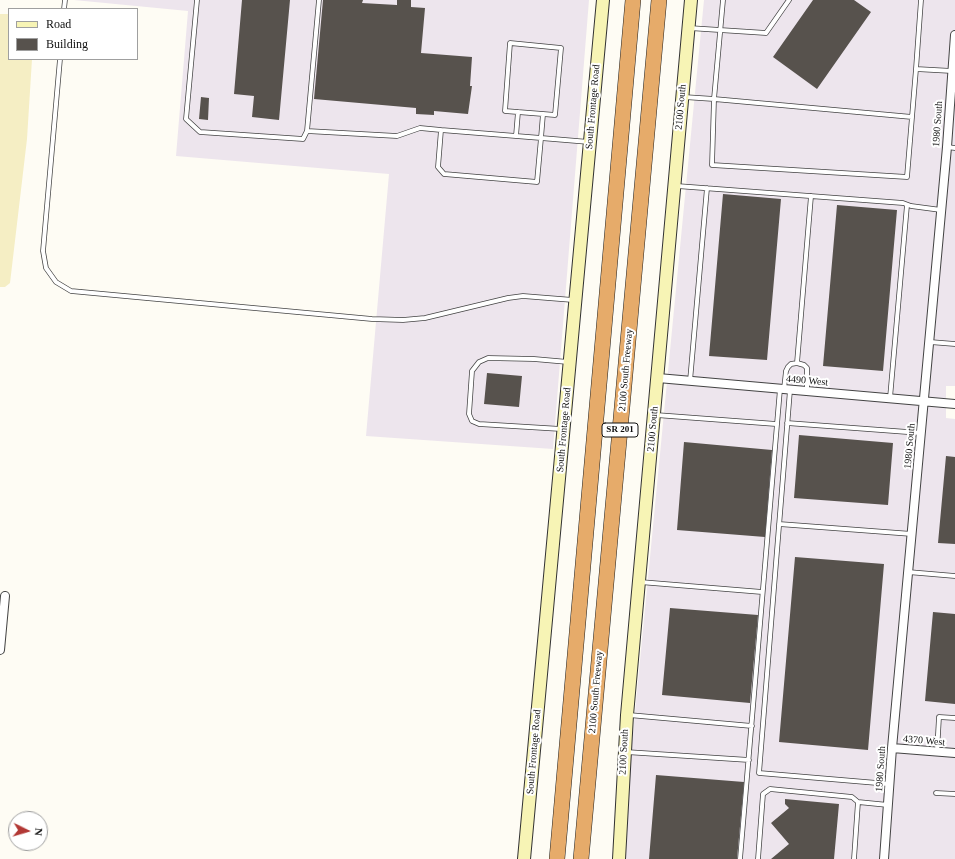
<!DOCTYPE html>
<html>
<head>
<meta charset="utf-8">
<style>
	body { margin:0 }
	#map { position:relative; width:955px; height:859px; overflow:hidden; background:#fefcf4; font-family:"Times New Roman",serif }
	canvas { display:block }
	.legend { position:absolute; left:8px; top:8px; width:130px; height:52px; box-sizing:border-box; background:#fff; border:1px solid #9f9f9f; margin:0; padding:5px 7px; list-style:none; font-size:12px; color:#101010 }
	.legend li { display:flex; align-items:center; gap:8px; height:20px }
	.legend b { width:20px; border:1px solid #9f9f9f }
	.north { position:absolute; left:8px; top:811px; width:40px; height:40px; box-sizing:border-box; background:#fff; border:1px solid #9f9f9f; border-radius:50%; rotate:95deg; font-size:11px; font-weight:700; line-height:16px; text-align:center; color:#101010 }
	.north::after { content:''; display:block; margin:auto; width:14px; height:18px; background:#b23835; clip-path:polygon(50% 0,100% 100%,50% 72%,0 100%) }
</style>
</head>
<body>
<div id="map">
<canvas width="955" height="859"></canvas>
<ul class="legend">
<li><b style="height:5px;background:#f7f4b5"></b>Road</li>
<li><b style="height:11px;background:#57524d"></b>Building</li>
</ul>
<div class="north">N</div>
</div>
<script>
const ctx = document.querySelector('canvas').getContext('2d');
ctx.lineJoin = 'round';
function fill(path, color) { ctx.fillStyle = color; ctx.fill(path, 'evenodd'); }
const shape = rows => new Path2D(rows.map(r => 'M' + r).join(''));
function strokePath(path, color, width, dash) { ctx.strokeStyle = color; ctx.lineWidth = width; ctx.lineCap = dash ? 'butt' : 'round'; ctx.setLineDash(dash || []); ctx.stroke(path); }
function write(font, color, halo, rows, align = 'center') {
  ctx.font = font + ' "Times New Roman",serif'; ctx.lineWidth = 4; ctx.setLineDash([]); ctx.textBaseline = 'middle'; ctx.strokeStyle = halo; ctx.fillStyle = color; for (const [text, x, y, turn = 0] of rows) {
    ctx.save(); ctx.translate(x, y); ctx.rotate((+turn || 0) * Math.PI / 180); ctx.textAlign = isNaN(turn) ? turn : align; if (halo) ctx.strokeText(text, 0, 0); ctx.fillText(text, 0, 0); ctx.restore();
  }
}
fill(shape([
	[74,0,589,0,553,449,366,436,389,174,176,156,188,11],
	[704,0,955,0,955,386,946,386,946,418,955,419,955,859,624,859,629,774]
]), '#ede5ed');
fill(shape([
	[0,14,9,14,9,59,32,59,27,139,10,283,5,287,0,287]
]), '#f5eec4');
fill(shape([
	[242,0,290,0,279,120,252,117,254,96,234,94],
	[323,0,363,0,362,3,397,5,397,0,411,0,411,7,425,8,421,53,472,57,470,86,472,86,468,114,434,111,434,115,416,114,416,108,314,99],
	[813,0,854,0,871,12,817,89,773,57],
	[201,97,209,98,208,120,199,119],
	[723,194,781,199,767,360,709,356],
	[837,205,897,210,883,371,823,366],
	[487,373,522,376,519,407,484,404],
	[799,435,893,443,888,505,794,498],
	[684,442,772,450,765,537,677,530],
	[946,456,955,457,955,544,938,543],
	[795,557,884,564,868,750,779,742],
	[670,608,758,615,750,703,662,695],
	[933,612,955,614,955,704,925,701],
	[656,775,744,782,737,859,649,859],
	[785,799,839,804,834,859,771,859,789,844,771,823,789,808,785,804]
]), '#57524d');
const lane = shape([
	[197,0,186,119,200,132,303,139,307,131],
	[319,0,307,131,397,136,420,128,441,130],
	[921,0,916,69,952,71],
	[64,9,65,0],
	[689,28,766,33,789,0],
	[60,59,43,251,46,268,56,282,71,291,372,319,403,320,425,318,508,298,523,296,573,300],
	[684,97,714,99,723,0],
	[543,114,505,111,510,43,561,48,555,115,543,114,541,138,537,182,444,174,438,167,441,130,541,138,589,142],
	[912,117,714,99,712,165,907,177,916,69],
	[516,136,518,112],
	[947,147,955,148],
	[677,186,903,203,911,206,941,210],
	[930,342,955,344],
	[797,363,811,196],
	[690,381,707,188],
	[784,389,786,371,788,367,791,364,797,363,804,365,807,368,807,391],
	[790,390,759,773,889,784],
	[890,398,907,205],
	[656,415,776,424],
	[787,423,921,433],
	[561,429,479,424,472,421,469,414,472,371,479,362,488,358,534,359,568,362],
	[779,524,912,534],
	[908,572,955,576],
	[640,582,762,592],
	[629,715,752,726],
	[626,752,749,760],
	[937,752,939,717,955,718],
	[936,793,955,794],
	[740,859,780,389],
	[758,859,763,794,770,789,852,797,858,802,888,805],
	[854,859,858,802]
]);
const street = shape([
	[658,378,955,404],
	[0,650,5,596],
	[892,748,955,753],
	[884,859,892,748,947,147,955,35]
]);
const secondary = shape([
	[524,859,603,0],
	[619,859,627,715,691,0]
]);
const highway = shape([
	[557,859,633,0],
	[581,859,659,0]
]);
strokePath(lane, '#434343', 5.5);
strokePath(street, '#434343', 10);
strokePath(secondary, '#323232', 14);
strokePath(highway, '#212121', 16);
strokePath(lane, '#fff', 4);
strokePath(street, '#fff', 8);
strokePath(secondary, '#f7f4b5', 12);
strokePath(highway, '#e6ab6a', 15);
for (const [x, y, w] of [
	[620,430,36]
]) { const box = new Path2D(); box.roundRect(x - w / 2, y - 7, w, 14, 3); ctx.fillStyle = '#fff'; ctx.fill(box); strokePath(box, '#101010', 1); }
write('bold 9px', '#101010', null, [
	["SR 201",620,430]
]);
write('10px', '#101010', '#fff', [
	["South Frontage Road",593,107,-85],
	["2100 South",681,107,-85],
	["1980 South",938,124,-86],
	["2100 South Freeway",626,370,-85],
	["4490 West",807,381,5],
	["2100 South",653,429,-85],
	["South Frontage Road",564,430,-85],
	["1980 South",910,446,-85],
	["2100 South Freeway",596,692,-85],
	["4370 West",924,741,5],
	["South Frontage Road",534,752,-85],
	["2100 South",624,752,-87],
	["1980 South",881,769,-86]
]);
</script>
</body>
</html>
